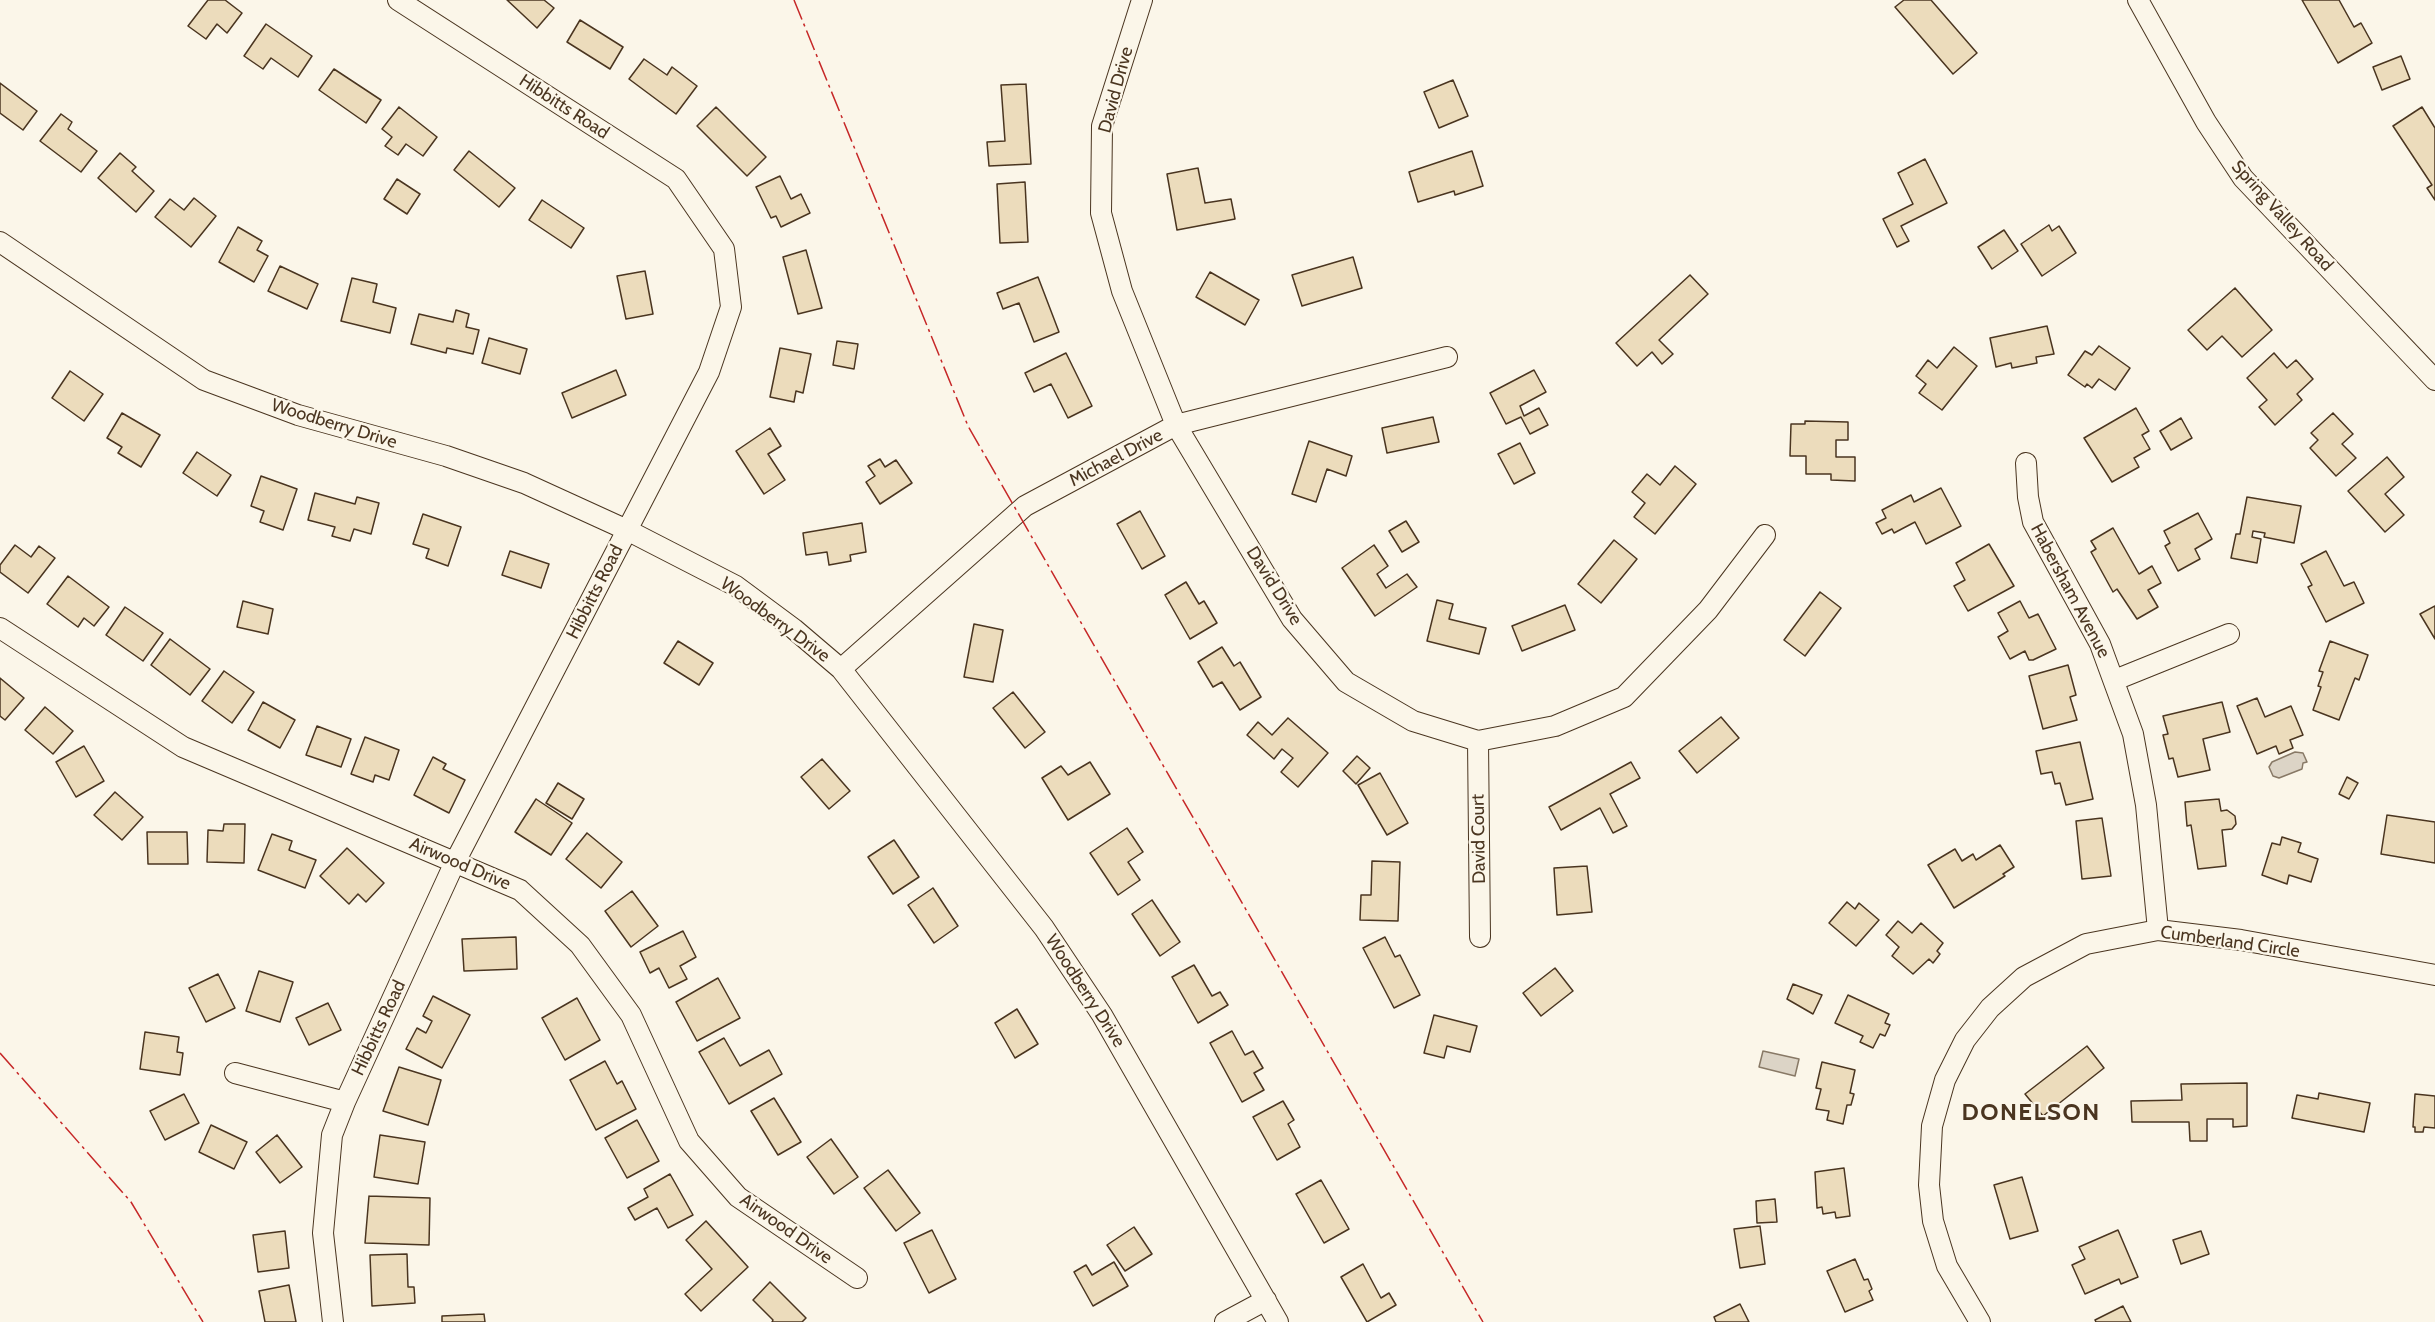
<!DOCTYPE html>
<html>
<head>
<meta charset="utf-8">
<style>
	body { margin:0 }
	canvas { display:block; background:#fbf6e9 }
</style>
</head>
<body>
<canvas width="2435" height="1322"></canvas>
<script>
const ctx = document.querySelector('canvas').getContext('2d');
ctx.lineJoin = 'round';
function fill(path, color) { ctx.fillStyle = color; ctx.fill(path, 'evenodd'); }
const shape = rows => new Path2D(rows.map(r => 'M' + r).join(''));
function strokePath(path, color, width, dash) { ctx.strokeStyle = color; ctx.lineWidth = width; ctx.lineCap = dash ? 'butt' : 'round'; ctx.setLineDash(dash || []); ctx.stroke(path); }
function write(font, color, halo, rows, align = 'center') {
  ctx.font = font + ' Cabin,sans-serif'; ctx.lineWidth = 4.5; ctx.setLineDash([]); ctx.textBaseline = 'middle'; ctx.strokeStyle = halo; ctx.fillStyle = color; for (const [text, x, y, turn = 0] of rows) {
    ctx.save(); ctx.translate(x, y); ctx.rotate((+turn || 0) * Math.PI / 180); ctx.textAlign = isNaN(turn) ? turn : align; if (halo) ctx.strokeText(text, 0, 0); ctx.fillText(text, 0, 0); ctx.restore();
  }
}
const water = shape([
	[2295,752,2303,753,2307,762,2303,763,2302,769,2279,778,2273,776,2269,767,2272,762,2295,752],
	[1763,1051,1799,1059,1795,1076,1759,1067,1763,1051]
]);
fill(water, '#dcd4c6');
strokePath(water, '#887966', 1.5);
const building = shape([
	[208,0,225,0,242,13,227,33,217,24,206,39,188,26,208,0],
	[507,0,544,0,554,8,537,28,507,0],
	[1904,0,1931,0,1977,53,1953,74,1895,7,1904,0],
	[2302,0,2339,0,2354,27,2361,23,2372,43,2338,63,2302,0],
	[580,20,623,47,610,69,567,42,580,20],
	[266,24,312,56,298,77,271,58,263,69,244,56,266,24],
	[2401,56,2410,79,2382,90,2373,67,2401,56],
	[644,59,667,75,672,67,697,86,676,114,629,79,644,59],
	[334,69,381,100,366,123,319,90,334,69],
	[1453,80,1468,116,1439,128,1424,92,1453,80],
	[0,83,37,111,23,130,0,113,0,83],
	[1026,84,1031,164,989,166,987,142,1005,141,1001,85,1026,84],
	[399,107,437,137,423,156,406,144,398,155,385,146,392,137,382,129,399,107],
	[716,107,766,157,747,176,697,126,716,107],
	[2422,107,2435,128,2435,200,2427,188,2432,185,2393,126,2422,107],
	[61,114,72,122,68,129,97,151,81,172,40,141,61,114],
	[469,151,515,188,499,207,454,170,469,151],
	[1472,151,1483,186,1455,195,1454,191,1418,202,1409,172,1472,151],
	[120,153,136,167,132,171,154,191,136,212,98,178,120,153],
	[1925,159,1947,203,1901,226,1909,241,1897,247,1883,219,1913,204,1898,173,1925,159],
	[1198,168,1205,203,1231,199,1235,219,1177,230,1167,174,1198,168],
	[780,176,791,199,801,194,810,213,781,227,776,216,771,218,756,187,780,176],
	[397,179,420,194,407,214,384,199,397,179],
	[1025,182,1028,242,1000,243,997,184,1025,182],
	[194,198,216,216,191,247,155,217,170,199,184,210,194,198],
	[542,200,584,228,571,248,529,220,542,200],
	[2049,225,2052,231,2059,226,2076,253,2042,276,2021,244,2049,225],
	[238,227,262,241,257,250,268,256,254,282,219,262,238,227],
	[2004,230,2018,251,1992,269,1978,247,2004,230],
	[806,250,822,308,798,314,783,257,806,250],
	[1353,257,1362,288,1302,306,1292,275,1353,257],
	[280,266,318,284,307,309,268,291,280,266],
	[645,271,653,314,626,319,617,276,645,271],
	[1210,272,1259,300,1245,325,1196,297,1210,272],
	[1690,275,1708,294,1659,340,1673,354,1662,364,1652,352,1637,366,1616,343,1690,275],
	[1038,277,1059,332,1034,342,1019,303,1003,309,997,293,1038,277],
	[352,278,377,284,373,302,396,308,390,333,341,321,352,278],
	[2235,288,2272,330,2242,357,2222,336,2207,350,2188,330,2235,288],
	[456,310,469,314,466,327,479,330,473,354,447,348,446,353,411,344,419,314,453,322,456,310],
	[2047,326,2054,354,2036,357,2037,363,2012,368,2011,363,1996,367,1990,338,2047,326],
	[489,338,527,349,520,374,482,363,489,338],
	[837,341,858,344,854,369,833,365,837,341],
	[2099,346,2130,368,2115,390,2099,379,2092,388,2087,384,2085,387,2068,375,2085,351,2092,355,2099,346],
	[1954,347,1977,366,1942,410,1919,393,1926,384,1916,376,1928,360,1937,368,1954,347],
	[780,348,811,354,803,393,796,391,794,402,770,397,780,348],
	[1066,353,1092,406,1068,418,1051,384,1034,392,1025,373,1066,353],
	[2274,353,2287,368,2296,360,2313,379,2297,394,2302,400,2275,425,2259,407,2267,400,2247,378,2274,353],
	[616,370,626,395,572,418,562,393,616,370],
	[1534,370,1546,392,1520,406,1524,416,1539,408,1548,425,1530,434,1521,417,1506,424,1490,393,1534,370],
	[70,371,103,394,84,421,52,398,70,371],
	[2136,408,2149,431,2142,435,2150,449,2134,458,2139,467,2112,482,2084,438,2136,408],
	[122,413,160,435,141,467,118,453,122,447,107,438,122,413],
	[2333,413,2353,434,2342,444,2356,458,2336,476,2310,448,2318,440,2311,433,2333,413],
	[1433,417,1439,442,1387,453,1382,428,1433,417],
	[2181,418,2192,438,2171,450,2160,431,2181,418],
	[1805,421,1848,422,1848,440,1836,440,1836,457,1855,457,1855,481,1831,480,1831,474,1806,474,1806,456,1790,456,1791,424,1805,424,1805,421],
	[770,428,781,446,768,454,785,480,764,494,736,451,770,428],
	[1309,441,1352,456,1346,476,1327,469,1316,502,1292,494,1309,441],
	[1520,443,1535,473,1514,484,1498,454,1520,443],
	[197,452,231,475,217,496,183,473,197,452],
	[2387,457,2404,477,2385,494,2404,515,2385,532,2348,491,2387,457],
	[880,459,885,467,896,460,912,483,880,504,866,482,875,476,868,466,880,459],
	[1675,466,1696,484,1655,534,1634,517,1645,503,1632,492,1647,474,1660,485,1675,466],
	[261,476,297,489,283,530,260,522,264,511,251,506,261,476],
	[1941,488,1961,526,1926,544,1915,522,1894,533,1892,529,1882,534,1876,523,1886,518,1882,510,1911,495,1914,502,1941,488],
	[315,493,355,504,357,497,379,503,371,534,354,529,350,541,332,536,335,527,308,520,315,493],
	[2247,497,2301,506,2294,543,2264,537,2265,533,2253,531,2252,537,2261,539,2257,563,2231,558,2236,534,2240,534,2247,497],
	[1140,511,1165,556,1142,569,1117,524,1140,511],
	[2198,513,2212,539,2195,549,2200,559,2178,571,2165,546,2170,543,2164,531,2198,513],
	[423,514,461,527,448,566,426,558,429,549,413,544,423,514],
	[1406,521,1419,542,1402,552,1389,531,1406,521],
	[862,523,866,552,850,555,851,561,829,565,827,552,806,555,803,533,862,523],
	[2113,528,2139,574,2152,566,2161,583,2148,590,2158,607,2137,619,2117,589,2113,592,2091,552,2096,549,2091,541,2113,528],
	[1614,540,1637,559,1601,603,1578,584,1614,540],
	[1989,544,2014,586,1968,611,1954,586,1965,580,1956,563,1989,544],
	[15,545,31,557,39,546,55,558,28,593,0,572,0,565,15,545],
	[1374,545,1388,566,1377,574,1386,588,1407,574,1417,587,1375,616,1342,568,1374,545],
	[510,551,549,564,541,588,502,575,510,551],
	[2326,551,2344,586,2354,582,2364,603,2326,622,2308,587,2312,585,2301,564,2326,551],
	[68,576,109,607,94,626,84,618,78,627,47,604,68,576],
	[1186,582,1199,604,1204,601,1217,623,1190,639,1165,595,1186,582],
	[1820,592,1841,608,1805,656,1784,640,1820,592],
	[1437,600,1453,604,1449,619,1486,628,1479,654,1427,641,1437,600],
	[243,601,273,609,268,634,237,627,243,601],
	[2020,601,2029,618,2038,614,2056,649,2033,660,2029,660,2025,651,2010,659,1998,637,2008,631,1998,613,2020,601],
	[1565,605,1575,630,1522,651,1512,626,1565,605],
	[2435,606,2435,639,2420,614,2435,606],
	[125,607,163,633,143,661,106,635,125,607],
	[974,624,1003,630,993,682,964,677,974,624],
	[170,639,210,669,190,695,151,665,170,639],
	[678,641,713,663,699,685,664,663,678,641],
	[2330,641,2368,655,2359,680,2355,678,2339,720,2313,710,2321,687,2318,686,2323,672,2319,671,2330,641],
	[1222,647,1234,666,1240,662,1261,697,1240,710,1222,682,1213,687,1198,662,1222,647],
	[2068,665,2076,695,2070,697,2077,720,2043,729,2029,676,2068,665],
	[224,671,254,692,232,723,202,701,224,671],
	[0,678,24,698,5,720,0,716,0,678],
	[1013,692,1045,732,1025,748,993,708,1013,692],
	[2257,698,2265,717,2291,706,2303,735,2290,740,2293,748,2279,754,2276,746,2257,754,2237,706,2257,698],
	[263,702,295,720,280,748,248,730,263,702],
	[2222,702,2230,732,2203,739,2210,770,2178,777,2173,758,2169,759,2163,735,2168,734,2163,716,2222,702],
	[45,707,73,731,53,754,25,730,45,707],
	[1721,717,1739,738,1697,773,1679,751,1721,717],
	[1288,718,1328,753,1298,787,1281,772,1293,758,1282,749,1274,759,1247,735,1258,722,1272,735,1288,718],
	[317,726,351,739,341,767,306,755,317,726],
	[365,737,399,750,389,780,375,775,373,782,351,774,365,737],
	[2080,742,2093,799,2066,805,2060,783,2055,784,2052,772,2041,774,2036,751,2080,742],
	[84,746,104,781,76,797,56,762,84,746],
	[1357,756,1370,768,1356,784,1343,771,1357,756],
	[433,757,446,764,443,769,465,780,449,813,414,795,433,757],
	[822,759,850,791,829,809,801,777,822,759],
	[1090,762,1110,794,1068,820,1042,778,1061,766,1068,775,1090,762],
	[1631,762,1640,778,1610,794,1627,826,1613,833,1600,808,1561,830,1549,807,1631,762],
	[1380,773,1408,823,1387,835,1358,785,1380,773],
	[2347,777,2358,783,2349,799,2339,794,2347,777],
	[558,783,584,799,572,819,546,803,558,783],
	[115,792,143,817,122,840,94,815,115,792],
	[536,799,572,823,551,855,515,832,536,799],
	[2219,799,2221,811,2227,810,2235,816,2236,824,2232,829,2222,830,2226,866,2198,869,2191,825,2187,826,2185,802,2219,799],
	[2387,815,2435,822,2435,863,2381,854,2387,815],
	[2102,818,2111,876,2082,879,2076,821,2102,818],
	[224,824,245,824,244,863,207,862,208,830,223,831,224,824],
	[1127,828,1143,852,1128,862,1140,880,1118,895,1090,853,1127,828],
	[147,832,187,832,188,864,148,864,147,832],
	[587,833,622,862,601,888,566,859,587,833],
	[272,834,292,841,289,850,316,860,305,888,258,870,272,834],
	[2282,837,2301,843,2298,852,2318,859,2311,882,2289,875,2287,884,2262,875,2272,843,2280,845,2282,837],
	[894,840,919,877,893,894,868,857,894,840],
	[2000,845,2014,867,2003,874,2005,876,1954,908,1928,865,1955,849,1962,861,1973,854,1976,860,2000,845],
	[347,848,384,883,366,902,358,894,349,904,320,876,347,848],
	[1372,861,1400,862,1398,921,1360,920,1361,895,1371,895,1372,861],
	[1587,866,1592,912,1557,915,1554,868,1587,866],
	[933,888,958,926,934,943,908,905,933,888],
	[632,891,658,926,631,947,605,911,632,891],
	[1152,900,1180,942,1160,956,1132,914,1152,900],
	[1847,902,1855,909,1859,903,1879,920,1856,946,1829,923,1847,902],
	[1898,921,1912,933,1921,923,1943,943,1937,951,1940,954,1933,963,1929,959,1913,974,1892,956,1899,947,1886,935,1898,921],
	[683,931,696,957,680,966,687,979,669,988,659,968,650,973,640,952,683,931],
	[516,937,517,969,464,971,462,939,516,937],
	[1385,937,1395,957,1400,955,1420,995,1394,1008,1363,948,1385,937],
	[1194,965,1212,996,1220,992,1228,1005,1198,1023,1172,977,1194,965],
	[1555,968,1573,991,1541,1016,1523,993,1555,968],
	[259,971,293,982,280,1022,246,1011,259,971],
	[218,974,235,1008,206,1022,189,988,218,974],
	[718,978,740,1018,697,1041,676,1002,718,978],
	[1793,984,1822,995,1813,1014,1787,999,1793,984],
	[1848,995,1889,1014,1885,1023,1890,1025,1885,1036,1880,1034,1873,1048,1860,1042,1863,1036,1835,1023,1848,995],
	[433,996,470,1015,442,1068,406,1049,417,1028,426,1033,432,1021,423,1016,433,996],
	[577,998,600,1040,565,1060,542,1018,577,998],
	[328,1003,341,1030,309,1045,296,1018,328,1003],
	[1017,1009,1038,1044,1015,1058,995,1023,1017,1009],
	[1434,1015,1477,1026,1470,1052,1447,1046,1444,1058,1424,1053,1434,1015],
	[1232,1031,1245,1055,1253,1051,1263,1068,1254,1073,1264,1090,1242,1102,1210,1043,1232,1031],
	[145,1032,179,1037,177,1052,183,1053,180,1075,140,1069,145,1032],
	[724,1038,740,1066,769,1050,782,1074,729,1104,699,1052,724,1038],
	[2087,1046,2104,1068,2043,1116,2025,1094,2087,1046],
	[605,1061,617,1084,622,1081,636,1109,596,1130,570,1080,605,1061],
	[1822,1062,1855,1070,1850,1093,1854,1094,1851,1105,1847,1105,1843,1124,1827,1120,1829,1111,1816,1109,1821,1089,1816,1088,1822,1062],
	[399,1067,441,1080,428,1125,383,1111,399,1067],
	[2247,1083,2247,1126,2233,1127,2233,1119,2207,1119,2207,1141,2190,1141,2189,1122,2132,1122,2131,1101,2182,1100,2181,1084,2247,1083],
	[2319,1093,2370,1103,2364,1132,2292,1118,2297,1095,2318,1099,2319,1093],
	[184,1094,199,1123,165,1140,150,1111,184,1094],
	[2415,1094,2435,1096,2435,1128,2424,1127,2423,1132,2415,1132,2415,1127,2413,1127,2415,1094],
	[774,1098,801,1142,778,1155,751,1111,774,1098],
	[1283,1101,1294,1120,1288,1124,1300,1147,1277,1160,1253,1117,1283,1101],
	[637,1120,659,1161,627,1178,605,1138,637,1120],
	[211,1125,247,1142,234,1169,199,1152,211,1125],
	[277,1135,302,1167,280,1183,256,1152,277,1135],
	[380,1135,425,1142,418,1184,374,1177,380,1135],
	[831,1139,858,1177,834,1194,807,1157,831,1139],
	[1844,1168,1850,1216,1836,1218,1835,1212,1823,1214,1822,1207,1817,1208,1815,1172,1844,1168],
	[888,1170,920,1213,896,1231,864,1188,888,1170],
	[670,1174,693,1215,668,1228,657,1208,635,1220,628,1208,648,1197,644,1189,670,1174],
	[2022,1177,2038,1231,2010,1239,1994,1185,2022,1177],
	[1321,1180,1349,1229,1324,1243,1296,1194,1321,1180],
	[369,1196,430,1198,429,1245,365,1243,369,1196],
	[1775,1199,1777,1222,1757,1223,1756,1201,1775,1199],
	[706,1221,748,1267,701,1311,685,1294,712,1269,686,1240,706,1221],
	[1760,1226,1765,1264,1740,1268,1734,1229,1760,1226],
	[1134,1227,1152,1254,1125,1271,1107,1245,1134,1227],
	[932,1230,956,1279,929,1293,904,1243,932,1230],
	[2118,1230,2138,1277,2121,1284,2119,1279,2085,1294,2072,1265,2085,1259,2079,1247,2118,1230],
	[285,1231,289,1268,258,1272,253,1235,285,1231],
	[2201,1231,2209,1254,2181,1264,2173,1240,2201,1231],
	[407,1254,408,1287,414,1287,415,1303,372,1306,370,1255,407,1254],
	[1855,1259,1864,1280,1868,1279,1872,1289,1869,1291,1873,1300,1845,1312,1827,1271,1855,1259],
	[1114,1262,1128,1286,1093,1306,1074,1272,1086,1265,1092,1275,1114,1262],
	[1363,1264,1381,1298,1389,1293,1396,1305,1367,1322,1341,1277,1363,1264],
	[770,1282,806,1318,802,1322,772,1322,773,1320,753,1300,770,1282],
	[289,1285,296,1322,265,1322,259,1291,289,1285],
	[1740,1304,1749,1322,1716,1322,1714,1317,1740,1304],
	[2123,1306,2131,1322,2096,1322,2095,1320,2123,1306],
	[484,1314,485,1322,442,1322,442,1316,484,1314]
]);
fill(building, '#ecdcbc');
strokePath(building, '#4a3520', 1.5);
const minor = shape([
	[1142,0,1102,126,1101,213,1122,291,1176,425,1292,619,1346,682,1413,721,1478,741,1555,726,1624,697,1708,610,1765,535],
	[2138,0,2206,122,2243,178,2435,380],
	[0,242,204,380,298,415,446,456,524,483,627,530,736,586,794,629,841,669,1044,928,1102,1015,1278,1322],
	[2026,463,2028,497,2033,522,2100,644,2133,734,2146,805,2158,930],
	[0,628,183,747,520,890,580,945,631,1015,689,1141,738,1197,857,1278],
	[841,669,1025,506,1176,425,1447,357],
	[2115,680,2229,634],
	[1478,741,1480,937],
	[235,1073,345,1102],
	[333,1322,323,1233,332,1135,345,1102,455,862,709,372,731,307,724,249,676,179,398,0],
	[1225,1322,1266,1300],
	[1980,1322,1947,1266,1933,1221,1929,1185,1932,1126,1945,1080,1965,1040,1990,1008,2024,977,2086,944,2158,930,2241,940,2435,975]
]);
strokePath(minor, '#4a3520', 22);
strokePath(minor, '#fbf6e9', 20);
strokePath(shape([
	[794,0,968,426,1483,1322],
	[0,1053,131,1202,203,1322]
]), '#c62828', 1.5, [21, 4.5, 3, 4.5]);
write('18px', '#4a3520', '#fbf6e9', [
	["David Drive",1116,90,-75],
	["Hibbitts Road",564,107,33],
	["Spring Valley Road",2282,216,48],
	["Woodberry Drive",334,424,17],
	["Michael Drive",1116,458,-28],
	["David Drive",1274,586,58],
	["Habersham Avenue",2070,591,62],
	["Hibbitts Road",595,592,-63],
	["Woodberry Drive",775,620,36],
	["David Court",1479,839,-91],
	["Airwood Drive",460,864,23],
	["Cumberland Circle",2230,942,8],
	["Woodberry Drive",1085,991,57],
	["Hibbitts Road",379,1028,-65],
	["Airwood Drive",786,1229,35]
]);
ctx.letterSpacing = '1.5px';
write('bold 24px', '#4a3520', '#fbf6e9', [
	["DONELSON",2031,1113]
]);
ctx.letterSpacing = '0px';
</script>
</body>
</html>
